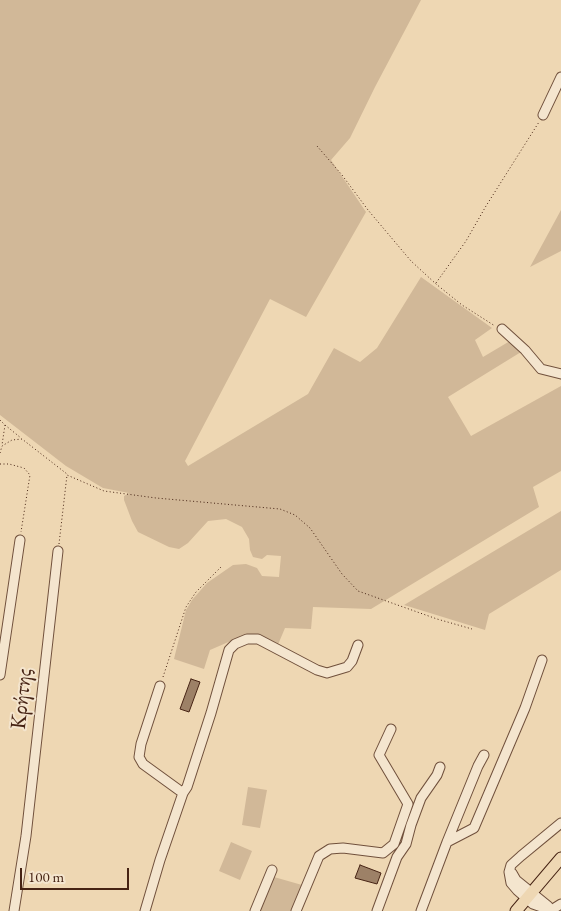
<!DOCTYPE html>
<html>
<head>
<meta charset="utf-8">
<style>
	body { margin:0 }
	#map { position:relative; width:561px; height:911px; overflow:hidden; background:#eed7b3; font-family:"EB Garamond",serif }
	canvas { display:block }
	.scale { position:absolute; left:20px; top:868px; width:109px; height:22px; box-sizing:border-box; border:2px solid #462314; border-top:0; padding-left:6px; font-size:15px; line-height:18px; white-space:nowrap; color:#462314; -webkit-text-stroke:4px #f4e5ce; paint-order:stroke }
</style>
</head>
<body>
<div id="map">
<canvas width="561" height="911"></canvas>
<div class="scale">100 m</div>
</div>
<script>
const ctx = document.querySelector('canvas').getContext('2d');
ctx.lineJoin = 'round';
function fill(path, color) { ctx.fillStyle = color; ctx.fill(path, 'evenodd'); }
const shape = rows => new Path2D(rows.map(r => 'M' + r).join(''));
function strokePath(path, color, width, dash) { ctx.strokeStyle = color; ctx.lineWidth = width; ctx.lineCap = dash ? 'butt' : 'round'; ctx.setLineDash(dash || []); ctx.stroke(path); }
function write(font, color, halo, rows, align = 'center') {
  ctx.font = font + ' "EB Garamond",serif'; ctx.lineWidth = 4; ctx.setLineDash([]); ctx.textBaseline = 'middle'; ctx.strokeStyle = halo; ctx.fillStyle = color; for (const [text, x, y, turn = 0] of rows) {
    ctx.save(); ctx.translate(x, y); ctx.rotate((+turn || 0) * Math.PI / 180); ctx.textAlign = isNaN(turn) ? turn : align; if (halo) ctx.strokeText(text, 0, 0); ctx.fillText(text, 0, 0); ctx.restore();
  }
}
fill(shape([
	[0,0,421,0,375,87,350,138,331,160,366,212,306,317,270,299,185,461,188,466,308,394,334,348,360,362,377,348,421,277,492,328,475,340,483,357,510,341,521,352,448,397,471,436,561,386,561,471,533,487,539,507,371,609,313,607,311,629,285,628,277,647,245,637,233,640,210,650,204,669,174,659,186,610,192,600,207,583,233,565,246,564,257,568,262,576,279,577,281,556,267,555,262,559,253,557,250,550,249,539,242,527,226,519,208,521,188,543,179,549,169,547,138,532,132,521,124,500,124,496,129,493,103,488,66,466,0,415],
	[561,210,561,251,530,267],
	[561,511,561,570,489,614,485,630,404,605],
	[248,787,267,790,260,828,242,825],
	[231,842,252,851,240,880,219,871],
	[274,877,302,885,292,911,260,911]
]), '#d1b898');
const building = shape([
	[191,679,200,682,189,712,180,709,191,679],
	[360,865,381,873,377,884,355,878,360,865]
]);
fill(building, '#9d8167');
strokePath(building, '#462314', 1);
const minor = shape([
	[543,115,561,77],
	[502,329,525,350,541,369,561,374],
	[0,675,20,540],
	[160,686,141,744,139,757,143,764,183,793],
	[561,823,521,856,511,865,509,872,511,883,517,890,533,904,547,909,553,909,561,904],
	[447,842,474,828,525,708,542,660],
	[512,873,516,880,548,906],
	[14,911,26,836,58,551],
	[145,911,160,860,183,793,187,787,211,713,229,650,235,644,247,639,258,639,317,670,327,673,347,667,352,661,358,645],
	[255,911,272,870],
	[296,911,319,856,330,849,343,848,383,853,394,844,408,804,379,755,391,729],
	[377,911,397,857,406,844,411,825,421,798,437,775,440,767],
	[421,911,447,842,478,766,484,755]
]);
const major = shape([
	[516,911,561,858]
]);
strokePath(minor, '#70503c', 11);
strokePath(major, '#462314', 13);
strokePath(shape([
	[317,146,342,175,368,210,411,261,436,284,462,305,495,326],
	[436,283,466,241,486,206,539,122],
	[0,420,5,425,2,445],
	[5,425,21,438],
	[0,453,2,446,12,440,22,439,67,474],
	[0,464,9,464,24,468,30,475,21,532],
	[59,544,67,475,104,491,156,498,280,509,295,515,310,528,342,574,358,591,437,619,472,629],
	[163,677,186,607,196,592,222,566]
]), '#462314', 1, [1, 2.5]);
strokePath(minor, '#f4e5ce', 9);
strokePath(major, '#eed7b3', 11);
write('22px', '#462314', '#f4e5ce', [
	["Κρήτης",22,699,-84]
]);
</script>
</body>
</html>
